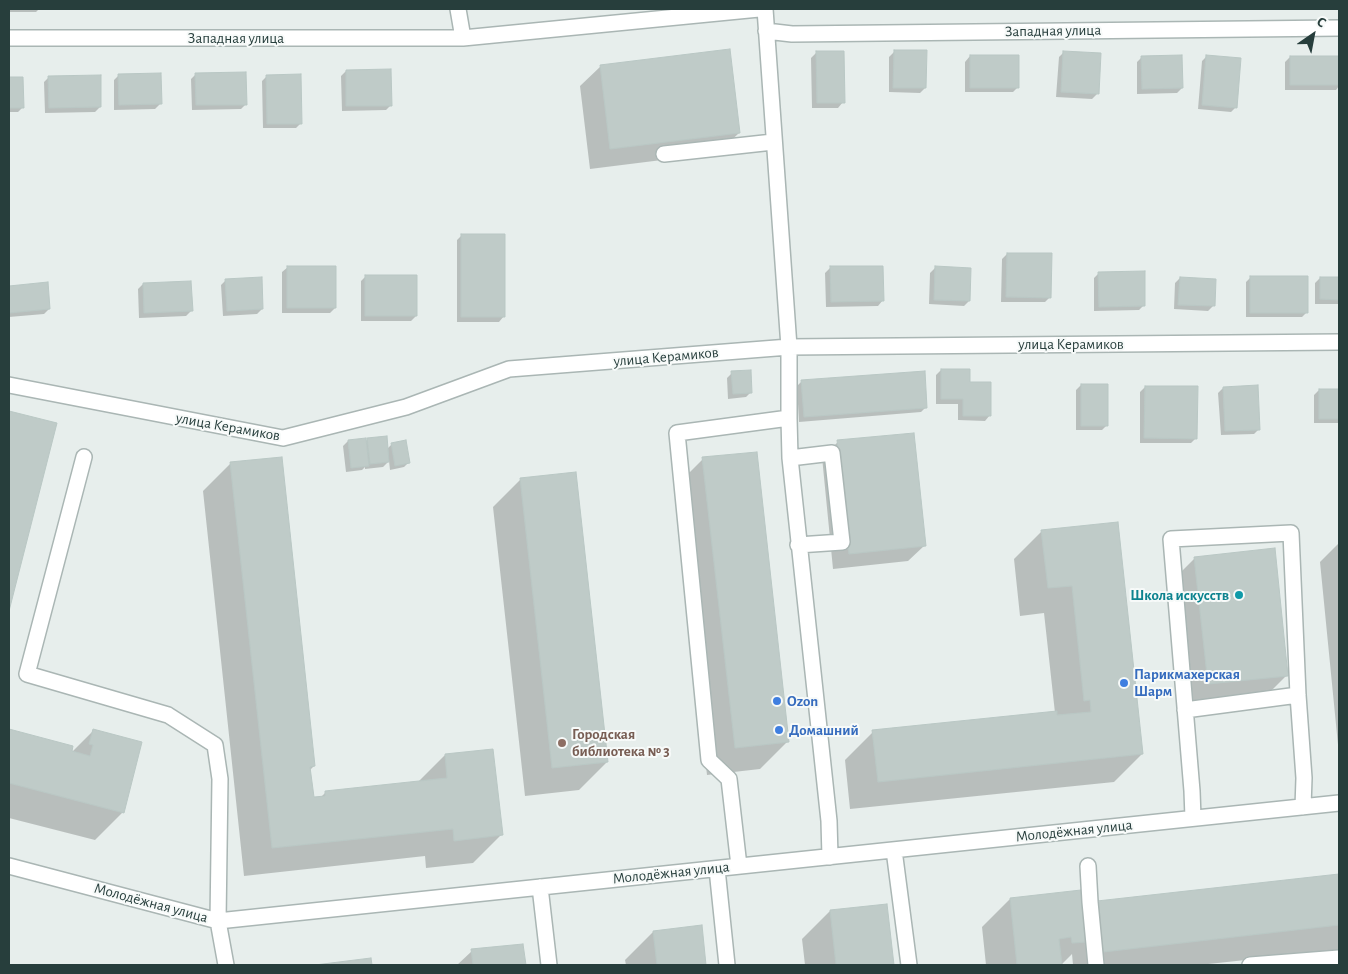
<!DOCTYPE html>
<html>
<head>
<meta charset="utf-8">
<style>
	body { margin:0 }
	#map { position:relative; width:1348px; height:974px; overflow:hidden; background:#e7eeec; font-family:"Alegreya Sans",sans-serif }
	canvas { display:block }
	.frame { position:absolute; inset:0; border:10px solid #273e3c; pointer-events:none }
	.north { position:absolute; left:1288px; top:10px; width:50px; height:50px; -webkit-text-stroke:4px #f7faf9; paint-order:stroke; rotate:33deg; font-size:14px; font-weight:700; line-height:20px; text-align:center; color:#273e3c }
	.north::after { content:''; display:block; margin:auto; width:18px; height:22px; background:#273e3c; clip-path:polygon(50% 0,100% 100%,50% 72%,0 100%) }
</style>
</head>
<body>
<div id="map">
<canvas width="1348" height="974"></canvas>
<div class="frame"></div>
<div class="north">С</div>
</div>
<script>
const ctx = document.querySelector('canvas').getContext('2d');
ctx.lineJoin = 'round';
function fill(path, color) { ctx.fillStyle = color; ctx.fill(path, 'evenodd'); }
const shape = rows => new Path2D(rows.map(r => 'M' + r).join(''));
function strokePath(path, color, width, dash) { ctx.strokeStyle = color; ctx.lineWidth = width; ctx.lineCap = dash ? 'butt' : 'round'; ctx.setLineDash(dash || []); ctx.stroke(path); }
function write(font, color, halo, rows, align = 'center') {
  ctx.font = font + ' "Alegreya Sans",sans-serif'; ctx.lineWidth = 4; ctx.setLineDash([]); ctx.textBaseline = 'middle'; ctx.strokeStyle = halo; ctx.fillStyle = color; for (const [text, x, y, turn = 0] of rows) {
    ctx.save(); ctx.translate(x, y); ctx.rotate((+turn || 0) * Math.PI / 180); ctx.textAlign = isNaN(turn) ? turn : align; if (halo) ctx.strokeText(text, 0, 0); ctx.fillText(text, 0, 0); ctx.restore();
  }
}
fill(shape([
	[9,9,39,9,36,12,9,12],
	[894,52,925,88,920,93,889,92,889,57],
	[1064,52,1097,94,1092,99,1056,97,1059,57],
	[816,53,843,102,838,108,812,108,811,58],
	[970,56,1018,87,1013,92,965,92,965,62],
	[1207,56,1236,107,1231,112,1198,109,1202,61],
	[1142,57,1182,88,1177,93,1137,94,1137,62],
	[1290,57,1339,57,1339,86,1336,90,1285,90,1285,62],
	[601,66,739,133,718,153,590,169,580,86],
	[346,71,391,105,386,110,342,111,341,76],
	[196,74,246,104,241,109,192,110,191,79],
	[119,75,160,104,155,109,114,110,114,80],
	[267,76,301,123,296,128,263,128,262,81],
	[49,77,100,107,95,112,45,113,44,82],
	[9,78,22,78,23,107,18,112,9,112],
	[462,235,504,316,499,322,457,322,457,240],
	[1007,254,1050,297,1045,302,1001,302,1002,259],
	[288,267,335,308,330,313,282,313,282,272],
	[830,268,883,300,878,306,826,307,825,273],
	[935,268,969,301,964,306,929,304,930,273],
	[1099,273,1144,305,1139,310,1094,311,1094,278],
	[366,276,416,316,411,321,361,321,361,281],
	[1251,277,1307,312,1302,317,1246,317,1246,282],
	[1180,278,1213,306,1208,311,1174,309,1175,283],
	[1320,278,1339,278,1339,304,1315,304,1315,283],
	[226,280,262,309,257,314,223,316,221,285],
	[47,284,49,309,44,314,9,317,9,287],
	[143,284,191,311,186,316,139,318,138,289],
	[941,370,968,383,990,415,985,421,958,420,958,404,936,404,936,375],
	[732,373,751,392,746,397,728,399,727,378],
	[802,381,926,407,921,412,799,422,797,386],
	[1081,385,1107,425,1102,430,1076,430,1076,390],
	[1145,387,1196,438,1191,443,1140,443,1140,392],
	[1223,388,1259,429,1254,434,1221,435,1218,393],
	[1319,390,1339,390,1339,423,1314,423,1314,395],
	[9,412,55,424,9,606],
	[368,439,387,449,392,444,409,462,404,467,390,470,389,461,383,467,365,469,365,467,362,470,346,472,343,446,348,441,365,442],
	[838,442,924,546,908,561,833,569,822,457],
	[703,459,788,741,760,769,707,775,675,487],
	[231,463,314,766,310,770,313,798,321,797,326,792,418,782,445,755,501,835,473,863,426,868,425,856,244,876,203,491],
	[521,479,607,762,579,790,525,796,493,507],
	[1117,523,1142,754,1114,782,850,809,845,760,873,732,1055,713,1044,613,1020,616,1014,559,1042,531],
	[1339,543,1339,755,1320,562],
	[1195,558,1287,675,1266,696,1188,704,1174,579],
	[94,730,123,812,95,840,9,818,9,731,72,747,70,754],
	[1339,875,1339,950,1199,965,1073,965,1072,954,1061,965,986,965,982,927,1010,899,1083,917,1098,902],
	[886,905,892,965,805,965,802,939,830,911],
	[700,927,705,965,626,965,625,960,653,932],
	[522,945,525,965,457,965,472,951]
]), '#0003');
const building = shape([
	[730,49,740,133,610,149,600,65,730,49],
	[894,50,927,50,926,88,893,88,894,50],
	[816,51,844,51,845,103,817,103,816,51],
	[1063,51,1101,53,1099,94,1061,92,1063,51],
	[970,55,1019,55,1019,88,970,88,970,55],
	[1182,55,1183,88,1142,89,1141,56,1182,55],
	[1206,55,1241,58,1237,108,1202,105,1206,55],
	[1290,56,1339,56,1339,85,1290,85,1290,56],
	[391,69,392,106,346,106,346,70,391,69],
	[246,72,247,105,196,105,195,73,246,72],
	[161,73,162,104,119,105,118,74,161,73],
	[301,74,302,124,267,124,266,75,301,74],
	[101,75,101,107,49,108,48,76,101,75],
	[9,77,23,77,24,108,9,108,9,77],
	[461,234,505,234,505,317,461,317,461,234],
	[1007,253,1052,253,1051,298,1006,297,1007,253],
	[287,266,336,266,336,308,287,308,287,266],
	[830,266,883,266,884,301,831,302,830,266],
	[935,266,971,268,970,301,934,300,935,266],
	[1145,271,1145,306,1099,307,1098,272,1145,271],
	[365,275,417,275,417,316,365,316,365,275],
	[1250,276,1308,276,1308,313,1250,313,1250,276],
	[262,277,263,309,227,311,225,279,262,277],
	[1180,277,1216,279,1215,306,1178,305,1180,277],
	[1320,277,1339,277,1339,300,1320,299,1320,277],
	[191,281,193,311,144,313,143,283,191,281],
	[48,282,50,309,9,313,9,286,48,282],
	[941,369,970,369,970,382,991,382,991,416,963,416,963,399,941,399,941,369],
	[751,370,752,393,733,394,731,371,751,370],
	[925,371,927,408,804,417,801,380,925,371],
	[1081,384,1108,384,1108,426,1081,426,1081,384],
	[1258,385,1260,430,1225,431,1223,387,1258,385],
	[1145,386,1198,386,1197,439,1144,438,1145,386],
	[1319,389,1339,389,1339,419,1319,419,1319,389],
	[9,411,57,423,9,611,9,411],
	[914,433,926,546,849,554,837,440,914,433],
	[387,436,389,462,370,464,367,438,387,436],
	[366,438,369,466,351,468,348,440,366,438],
	[406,440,410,463,395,466,391,443,406,440],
	[757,452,789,742,735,748,702,457,757,452],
	[282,457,315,766,310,767,314,797,325,796,325,791,447,778,445,754,493,749,503,835,454,841,453,829,272,848,230,462,282,457],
	[576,472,608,762,552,768,520,478,576,472],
	[1118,522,1143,754,878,782,872,730,1057,711,1057,715,1091,712,1090,700,1084,701,1072,586,1048,588,1041,530,1118,522],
	[1275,548,1288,676,1208,684,1194,557,1275,548],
	[9,729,73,746,72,751,90,756,93,745,89,744,93,729,142,742,124,813,9,783,9,729],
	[1339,874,1339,925,1103,952,1097,901,1339,874],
	[1081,890,1087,942,1072,943,1071,937,1059,939,1062,965,1017,965,1010,898,1081,890],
	[887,904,894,965,836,965,830,910,887,904],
	[702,925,706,965,657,965,653,931,702,925],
	[523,944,526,965,473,965,471,949,523,944],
	[371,958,372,965,315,965,371,958]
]);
fill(building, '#bfcbc8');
strokePath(building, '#b9c7c4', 1);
const minor = shape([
	[458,9,463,38],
	[765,9,789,347,789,418],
	[766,31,792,34,1339,28],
	[9,38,463,38,759,9],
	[664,154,773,142],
	[9,385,283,438,406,407,509,369,789,347,1339,342],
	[84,457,27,674,168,715,215,745,220,779,218,921,226,965],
	[790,458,832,453,842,542,798,545],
	[1185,710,1298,695],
	[1193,818,1192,791,1171,539,1291,533,1298,695,1304,778,1303,807],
	[894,850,909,965],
	[9,866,218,921,1339,803],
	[739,866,729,779,709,760,677,433,789,418,790,458,829,821,830,857],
	[1088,866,1090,902,1096,965],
	[717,869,727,965],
	[540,887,549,965],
	[1250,965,1339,958]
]);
strokePath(minor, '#aab6b4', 18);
strokePath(minor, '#fff', 15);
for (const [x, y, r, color] of [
	[1239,595,5,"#0f9aa8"],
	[1124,683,5,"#3f7fe0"],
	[777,701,5,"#3f7fe0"],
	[779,730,5,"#3f7fe0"],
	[562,743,5,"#8d6e63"]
]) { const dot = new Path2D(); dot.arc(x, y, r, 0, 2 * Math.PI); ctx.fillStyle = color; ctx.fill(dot); strokePath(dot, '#f7faf9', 2); }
write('15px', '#273e3c', '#f7faf9', [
	["Западная улица",1053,31,-1],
	["Западная улица",236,38],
	["улица Керамиков",1071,344],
	["улица Керамиков",666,357,-5],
	["улица Керамиков",228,427,10],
	["Молодёжная улица",1074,831,-6],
	["Молодёжная улица",671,873,-6],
	["Молодёжная улица",151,903,15]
]);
write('bold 15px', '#0d838f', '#f7faf9', [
	["Школа искусств",1229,595]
], 'right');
write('bold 15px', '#366cbe', '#f7faf9', [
	["Парикмахерская",1134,674],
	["Шарм",1134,691],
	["Ozon",787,701],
	["Домашний",789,730]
], 'left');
write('bold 15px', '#785e54', '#f7faf9', [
	["Городская",572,734],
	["библиотека № 3",572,751]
], 'left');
</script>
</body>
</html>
